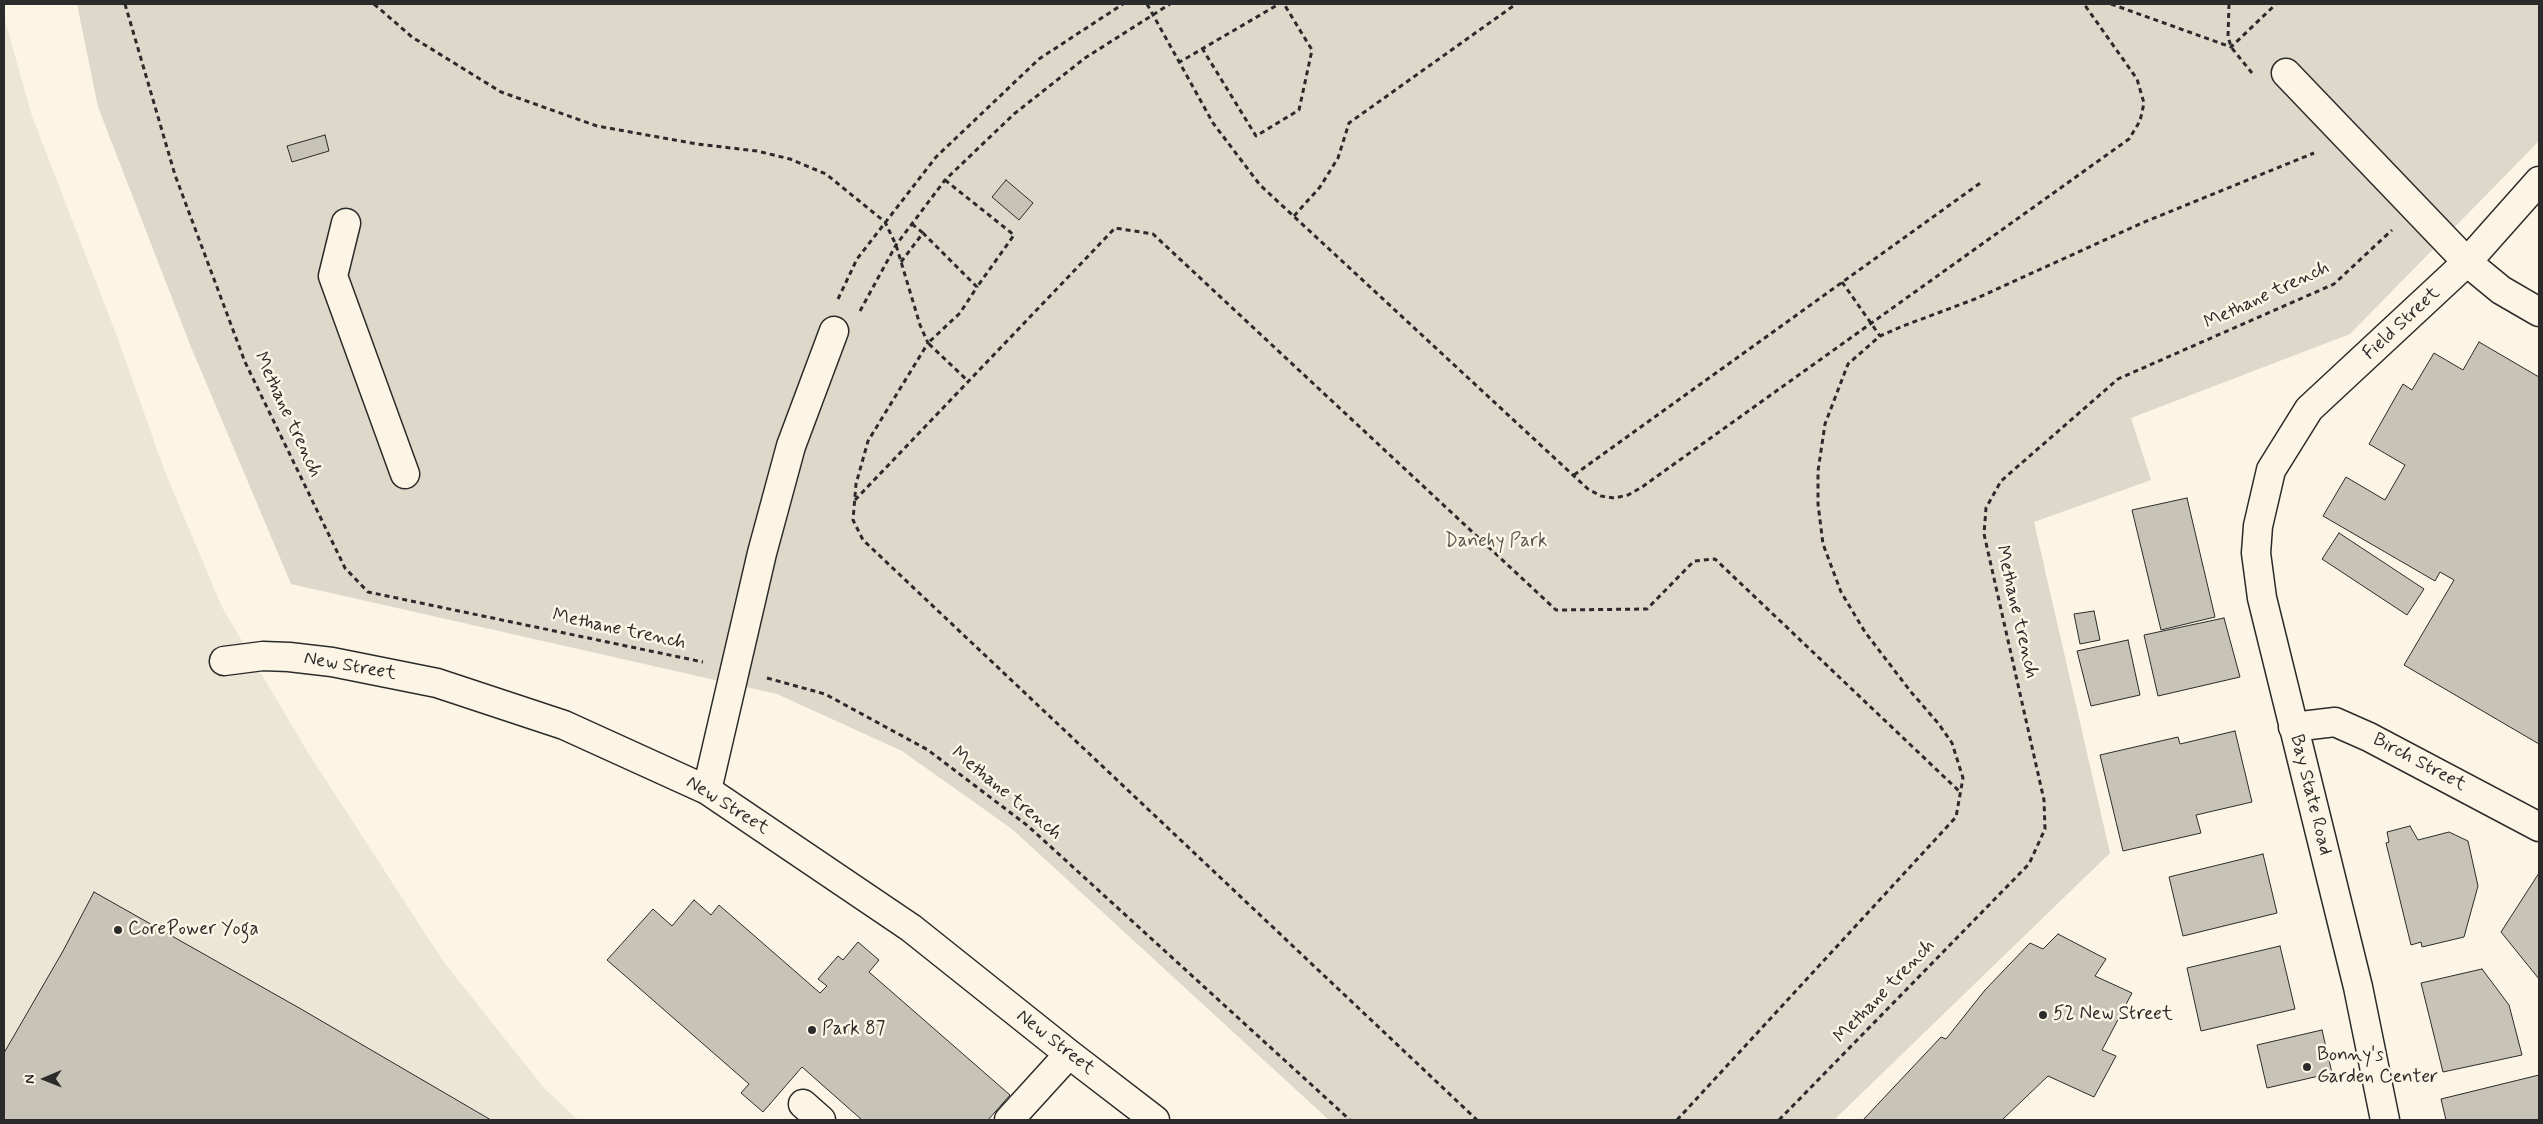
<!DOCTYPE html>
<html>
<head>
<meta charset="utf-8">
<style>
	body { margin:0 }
	#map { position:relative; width:2543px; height:1124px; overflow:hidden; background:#fcf5e5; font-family:Mynerve,sans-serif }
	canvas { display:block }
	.frame { position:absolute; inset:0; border:5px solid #2b2b2b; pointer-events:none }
	.north { position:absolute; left:20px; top:1054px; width:50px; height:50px; -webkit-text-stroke:4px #fcf5e5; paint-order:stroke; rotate:269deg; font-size:14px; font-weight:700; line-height:20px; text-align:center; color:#2b2b2b }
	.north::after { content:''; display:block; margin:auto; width:18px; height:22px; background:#2b2b2b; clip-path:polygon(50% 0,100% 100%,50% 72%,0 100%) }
</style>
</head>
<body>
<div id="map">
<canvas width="2543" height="1124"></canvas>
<div class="frame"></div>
<div class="north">N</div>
</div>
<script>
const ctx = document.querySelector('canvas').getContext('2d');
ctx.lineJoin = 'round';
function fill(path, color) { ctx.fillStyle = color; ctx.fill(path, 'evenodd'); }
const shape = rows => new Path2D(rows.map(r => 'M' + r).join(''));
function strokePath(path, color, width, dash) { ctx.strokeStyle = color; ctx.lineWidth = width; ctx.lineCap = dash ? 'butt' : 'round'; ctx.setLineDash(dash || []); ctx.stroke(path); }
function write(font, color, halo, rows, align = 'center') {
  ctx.font = font + ' Mynerve,sans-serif'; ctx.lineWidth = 5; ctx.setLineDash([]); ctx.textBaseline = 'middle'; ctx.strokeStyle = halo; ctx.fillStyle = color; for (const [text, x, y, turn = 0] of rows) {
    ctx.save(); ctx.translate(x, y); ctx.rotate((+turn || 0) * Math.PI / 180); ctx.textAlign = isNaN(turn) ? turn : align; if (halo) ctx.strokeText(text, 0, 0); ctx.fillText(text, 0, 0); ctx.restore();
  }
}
fill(shape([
	[4,17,32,116,118,339,165,472,222,607,307,751,443,961,544,1088,578,1120,4,1120]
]), '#ece6d7');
fill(shape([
	[77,4,2539,4,2539,141,2350,334,2131,418,2151,480,2034,522,2110,853,1834,1120,1329,1120,1012,829,902,751,777,694,291,584,191,347,98,107]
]), '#ded8ca');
const building = shape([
	[325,135,329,151,292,162,287,146,325,135],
	[1006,180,1033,203,1019,220,992,197,1006,180],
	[2479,342,2539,377,2539,744,2404,665,2454,580,2440,572,2435,581,2323,516,2346,477,2385,500,2405,465,2369,444,2403,384,2412,390,2434,353,2463,370,2479,342],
	[2187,498,2215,617,2161,630,2132,510,2187,498],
	[2339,533,2424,589,2407,615,2322,559,2339,533],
	[2094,611,2100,640,2080,644,2074,614,2094,611],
	[2224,618,2240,677,2158,696,2144,635,2224,618],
	[2128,640,2140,695,2091,706,2077,651,2128,640],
	[2235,731,2252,802,2196,815,2201,833,2123,851,2100,755,2178,737,2180,744,2235,731],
	[2410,826,2418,840,2449,832,2468,841,2478,886,2464,937,2422,947,2421,942,2411,945,2386,843,2389,842,2387,832,2410,826],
	[2263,854,2277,913,2183,936,2169,877,2263,854],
	[2539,873,2539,979,2501,932,2539,873],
	[94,892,301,1009,491,1120,4,1120,4,1053,63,951,94,892],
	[694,900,711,915,719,905,820,993,827,986,818,979,838,956,843,960,858,942,879,960,869,972,1010,1095,988,1120,862,1120,802,1067,763,1112,741,1093,749,1084,607,960,653,909,672,926,694,900],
	[2058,934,2106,959,2095,976,2132,993,2102,1050,2116,1056,2094,1097,2048,1076,2002,1120,1863,1120,1941,1037,1946,1039,1985,990,2030,943,2043,949,2058,934],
	[2280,946,2295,1009,2201,1031,2187,968,2280,946],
	[2482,969,2509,1005,2522,1055,2443,1072,2421,983,2482,969],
	[2322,1030,2332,1073,2267,1088,2257,1045,2322,1030],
	[2539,1075,2539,1120,2446,1120,2441,1099,2539,1075]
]);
fill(building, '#c8c3b7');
strokePath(building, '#2b2b2b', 1);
const minor = shape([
	[2286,73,2467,262,2501,290,2539,312],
	[346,223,333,276,405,474],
	[224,661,263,656,289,657,332,662,437,683,564,725,707,790,911,928,1069,1054,1155,1120],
	[2293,727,2335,722,2369,737,2539,827],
	[707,790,762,553,791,446,834,331],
	[803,1104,821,1120],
	[1009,1120,1069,1054],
	[2385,1120,2358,987,2262,598,2256,553,2258,526,2271,470,2309,409,2467,262,2539,181]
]);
strokePath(minor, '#2b2b2b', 31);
strokePath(shape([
	[125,4,175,175,245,362,345,568,368,592,703,662],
	[374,4,412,37,501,92,597,126,697,144,757,151,790,159,826,174,885,222,896,245,920,325,928,343,868,441,856,484,853,520,863,540,1477,1120],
	[1147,4,1213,123,1260,185,1588,489,1601,496,1614,498,1628,495,1642,487,2129,139,2140,121,2144,103,2137,79,2084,4],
	[2111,4,2231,47,2276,4],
	[2229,4,2228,36,2231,47,2252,73],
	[1202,48,1256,136,1299,110,1312,50,1284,4],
	[1178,63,1279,4],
	[945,180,1014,235,977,287],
	[1294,216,1320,187,1338,158,1349,123,1516,4],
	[912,224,923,233],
	[901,262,923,233,977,287,960,313,928,343,969,382],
	[1842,282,1880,336],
	[838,299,857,259,936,157,1039,59,1123,4],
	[860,311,896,245,945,180,1014,114,1085,58,1170,4],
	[1574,475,1983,181],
	[855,500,1115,228,1153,234,1556,610,1647,609,1694,561,1715,559,1959,791],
	[767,678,825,694,928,750,1028,826,1350,1120],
	[1677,1120,1956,817,1963,778,1952,743,1938,723,1911,692,1865,632,1841,592,1823,544,1818,504,1818,471,1825,424,1848,364,1880,336,1903,326,1975,299,2142,223,2314,153],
	[1779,1120,2029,864,2045,829,2044,800,1984,534,1986,508,2001,481,2118,379,2334,284,2392,230]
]), '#2b2b2b', 3, [5, 4]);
strokePath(minor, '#fcf5e5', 28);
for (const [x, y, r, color] of [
	[118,930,5,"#2b2b2b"],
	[2043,1015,5,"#2b2b2b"],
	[812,1030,5,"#2b2b2b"],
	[2307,1067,5,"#2b2b2b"]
]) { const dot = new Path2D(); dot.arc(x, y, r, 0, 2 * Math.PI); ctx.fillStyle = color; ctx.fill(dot); strokePath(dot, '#fcf5e5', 2); }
write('19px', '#2b2b2b', '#fcf5e5', [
	["Methane trench",2267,296,-25],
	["Field Street",2402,324,-43],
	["Methane trench",287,415,65],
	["Methane trench",2016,612,77],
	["Methane trench",619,630,12],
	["New Street",350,667,10],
	["Birch Street",2419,763,28],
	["Methane trench",1006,794,39],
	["Bay State Road",2310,795,76],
	["New Street",727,806,32],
	["Methane trench",1885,992,-46],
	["New Street",1055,1043,38]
]);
write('19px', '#585653', '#fcf5e5', [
	["Danehy Park",1496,542]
]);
write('19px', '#2b2b2b', '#fcf5e5', [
	["CorePower Yoga",128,930],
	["52 New Street",2053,1015],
	["Park 87",822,1030],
	["Bonny's",2317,1056],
	["Garden Center",2317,1078]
], 'left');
</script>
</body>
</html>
